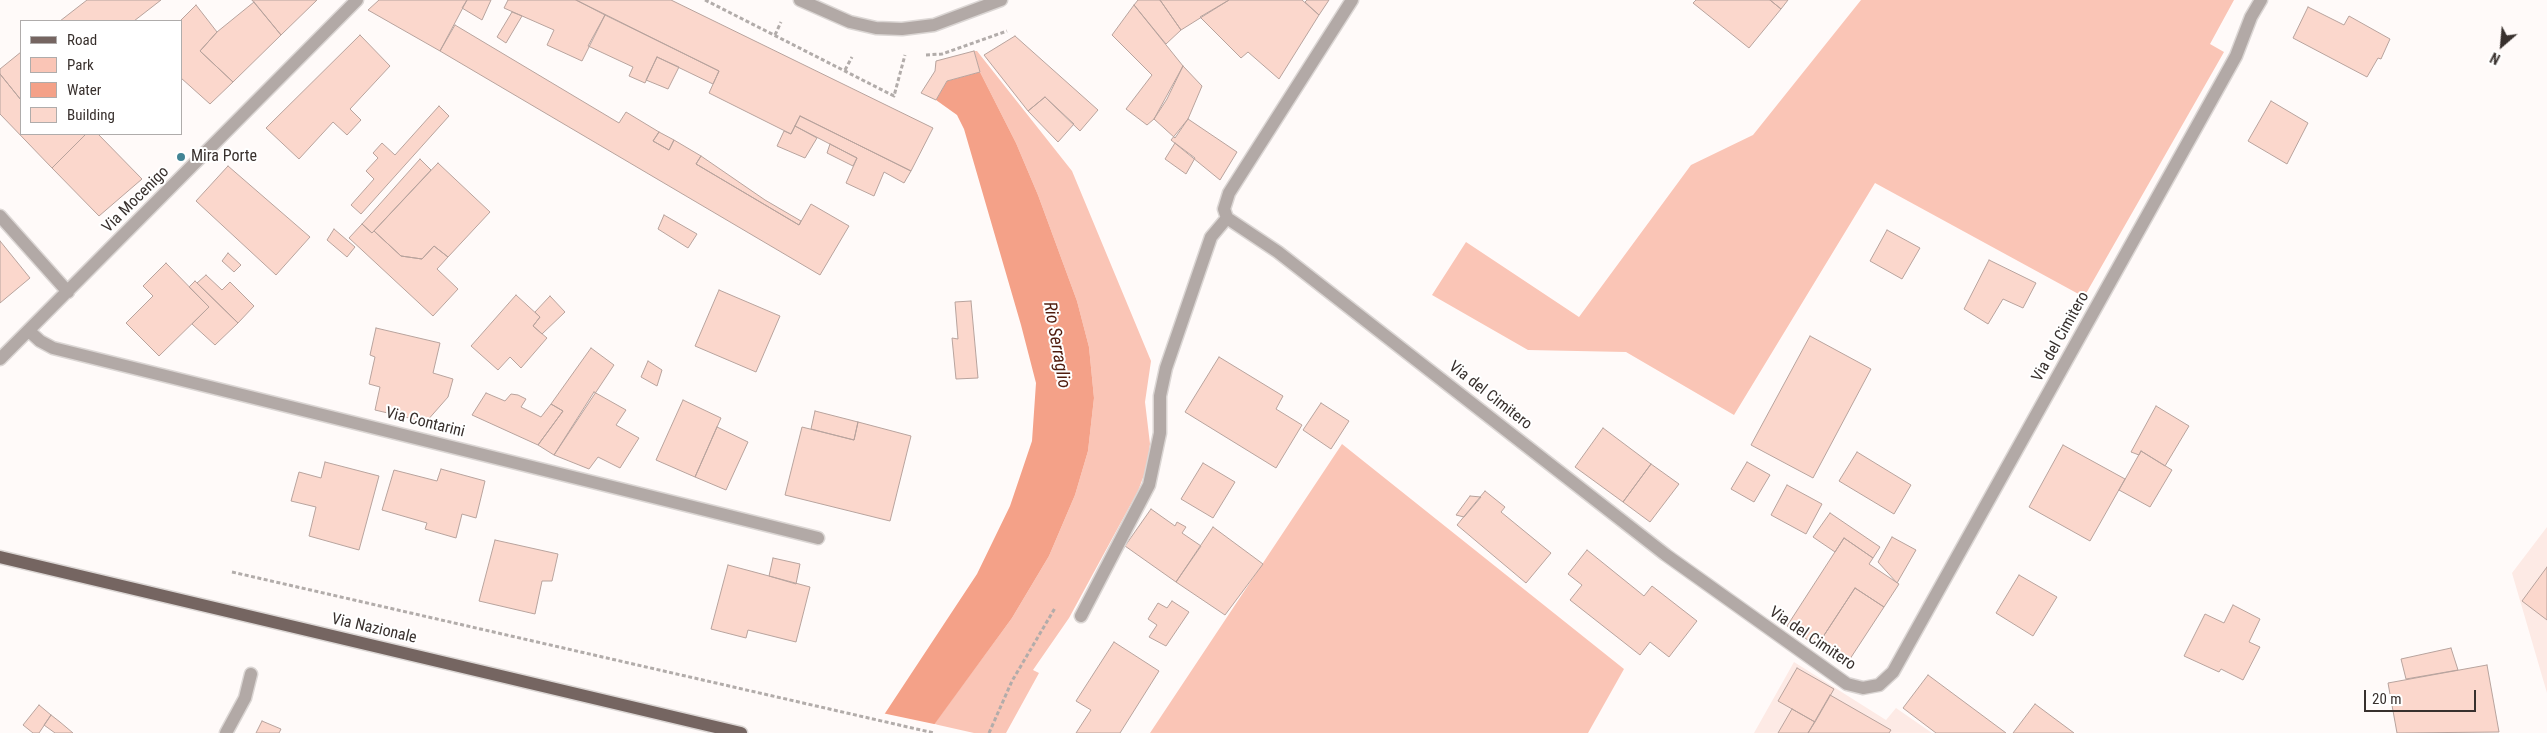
<!DOCTYPE html>
<html>
<head>
<meta charset="utf-8">
<style>
	body { margin:0 }
	#map { position:relative; width:2547px; height:733px; overflow:hidden; background:#fffaf9; font-family:"Roboto Condensed",sans-serif }
	canvas { display:block }
	.legend { position:absolute; left:20px; top:20px; width:162px; height:115px; box-sizing:border-box; background:#fff; border:1px solid #afacab; margin:0; padding:6px 9px; list-style:none; font-size:15px; color:#38302d }
	.legend li { display:flex; align-items:center; gap:10px; height:25px }
	.legend b { width:25px; border:1px solid #afacab }
	.north { position:absolute; left:2477px; top:20px; width:50px; height:50px; -webkit-text-stroke:4px #fff; paint-order:stroke; rotate:207deg; font-size:14px; font-weight:700; line-height:20px; text-align:center; color:#38302d }
	.north::after { content:''; display:block; margin:auto; width:18px; height:22px; background:#38302d; clip-path:polygon(50% 0,100% 100%,50% 72%,0 100%) }
	.scale { position:absolute; left:2364px; top:690px; width:112px; height:22px; box-sizing:border-box; border:2px solid #38302d; border-top:0; padding-left:6px; font-size:15px; line-height:18px; white-space:nowrap; color:#38302d; -webkit-text-stroke:4px #fff; paint-order:stroke }
</style>
</head>
<body>
<div id="map">
<canvas width="2547" height="733"></canvas>
<ul class="legend">
<li><b style="height:6px;background:#756561"></b>Road</li>
<li><b style="height:14px;background:#fac5b6"></b>Park</li>
<li><b style="height:14px;background:#f4a188"></b>Water</li>
<li><b style="height:14px;background:#fbd7cc"></b>Building</li>
</ul>
<div class="north">N</div>
<div class="scale">20 m</div>
</div>
<script>
const ctx = document.querySelector('canvas').getContext('2d');
ctx.lineJoin = 'round';
function fill(path, color) { ctx.fillStyle = color; ctx.fill(path, 'evenodd'); }
const shape = rows => new Path2D(rows.map(r => 'M' + r).join(''));
function strokePath(path, color, width, dash) { ctx.strokeStyle = color; ctx.lineWidth = width; ctx.lineCap = dash ? 'butt' : 'round'; ctx.setLineDash(dash || []); ctx.stroke(path); }
function write(font, color, halo, rows, align = 'center') {
  ctx.font = font + ' "Roboto Condensed",sans-serif'; ctx.lineWidth = 4; ctx.setLineDash([]); ctx.textBaseline = 'middle'; ctx.strokeStyle = halo; ctx.fillStyle = color; for (const [text, x, y, turn = 0] of rows) {
    ctx.save(); ctx.translate(x, y); ctx.rotate((+turn || 0) * Math.PI / 180); ctx.textAlign = isNaN(turn) ? turn : align; if (halo) ctx.strokeText(text, 0, 0); ctx.fillText(text, 0, 0); ctx.restore();
  }
}
fill(shape([
	[2547,527,2547,693,2512,573],
	[1794,662,1886,720,1896,708,1932,733,1754,733]
]), '#fdeae5');
fill(shape([
	[1861,0,2234,0,2210,44,2224,52,2084,297,1875,183,1734,415,1626,352,1528,350,1432,295,1466,242,1579,317,1691,165,1753,135],
	[974,51,977,51,1072,171,1151,361,1145,402,1150,444,1147,467,1138,491,1069,618,1033,670,1039,673,1006,733,974,733,934,724,1012,618,1049,556,1075,495,1088,451,1094,398,1089,347,1077,301,1038,195,1016,143,980,72],
	[1342,444,1624,669,1588,733,1150,733]
]), '#fac5b6');
fill(shape([
	[980,72,1016,143,1038,195,1077,301,1089,347,1094,398,1088,451,1075,495,1049,556,1012,618,928,733,872,733,977,574,1010,506,1032,441,1036,383,1021,325,964,129,957,115,936,100,947,81]
]), '#f4a188');
fill(shape([
	[882,713,934,724,937,725,931,733,870,733]
]), '#fffaf9');
const building = shape([
	[87,0,161,0,134,21,60,21,87,0],
	[252,0,317,0,281,35,252,0],
	[379,0,467,0,440,51,368,10,379,0],
	[467,0,491,0,482,20,462,8,467,0],
	[508,0,576,0,605,15,582,61,547,45,554,30,504,8,508,0],
	[576,0,671,0,933,128,911,171,800,116,791,134,709,93,719,71,576,0],
	[1138,0,1160,0,1181,30,1166,44,1134,5,1138,0],
	[1160,0,1229,0,1181,30,1160,0],
	[1229,0,1302,0,1319,15,1279,79,1248,52,1241,58,1200,17,1229,0],
	[1307,0,1329,0,1319,15,1305,2,1307,0],
	[1696,0,1770,0,1781,9,1749,48,1693,3,1696,0],
	[1770,0,1788,0,1781,9,1770,0],
	[254,2,281,35,233,82,200,51,217,32,254,2],
	[196,5,217,32,200,51,233,82,210,104,181,78,180,21,196,5],
	[1134,5,1183,66,1167,99,1154,119,1147,125,1126,109,1152,75,1112,35,1134,5],
	[2308,7,2344,25,2349,16,2390,39,2381,59,2378,58,2367,77,2293,38,2308,7],
	[512,12,522,16,506,43,497,37,512,12],
	[605,15,719,71,713,84,657,57,645,83,629,76,633,67,588,46,605,15],
	[455,25,619,123,626,112,659,132,653,141,669,150,674,140,701,156,696,164,799,225,811,204,849,226,820,275,440,51,455,25],
	[360,35,390,66,350,109,361,120,347,135,333,122,299,159,266,128,360,35],
	[1015,36,1098,110,1080,131,1045,97,1028,111,984,55,1015,36],
	[974,51,980,72,947,81,936,100,921,93,935,71,936,61,974,51],
	[21,52,21,100,0,74,0,69,21,52],
	[657,57,679,67,668,89,646,80,657,57],
	[1183,66,1202,86,1188,119,1175,138,1154,119,1183,66],
	[0,74,21,100,21,134,86,134,52,168,0,114,0,74],
	[1045,97,1074,124,1058,142,1028,111,1045,97],
	[2271,101,2308,123,2287,164,2248,141,2271,101],
	[439,106,449,116,361,214,351,205,374,179,366,171,378,158,373,153,382,143,395,155,439,106],
	[800,116,911,171,904,183,884,172,874,196,846,183,857,158,795,126,800,116],
	[1188,119,1237,152,1220,180,1171,140,1188,119],
	[795,126,817,138,805,158,777,146,784,131,791,134,795,126],
	[659,132,674,140,669,150,653,141,659,132],
	[86,134,98,134,142,179,99,216,52,168,86,134],
	[1175,143,1195,158,1186,174,1165,159,1175,143],
	[830,144,857,158,853,166,827,153,830,144],
	[701,156,765,200,801,221,799,225,696,164,701,156],
	[420,159,431,170,372,233,362,224,420,159],
	[438,163,490,212,448,257,434,246,422,259,401,256,374,231,438,163],
	[228,166,310,237,276,275,196,201,228,166],
	[664,215,697,234,688,248,658,229,664,215],
	[362,224,372,233,374,231,401,256,422,259,434,246,448,257,437,269,458,289,433,316,349,238,362,224],
	[334,229,355,247,347,257,327,240,334,229],
	[1887,230,1920,248,1902,279,1870,261,1887,230],
	[0,241,30,278,0,303,0,241],
	[228,253,241,265,234,272,222,261,228,253],
	[1989,260,2036,283,2023,308,2003,299,1988,324,1964,309,1989,260],
	[166,263,209,307,159,356,126,323,153,296,143,286,166,263],
	[206,275,222,290,230,282,254,306,238,323,197,283,206,275],
	[195,281,238,323,215,345,192,324,209,307,189,287,195,281],
	[719,290,780,316,756,372,695,346,719,290],
	[516,295,540,317,533,326,547,338,521,368,510,357,498,370,471,346,516,295],
	[550,296,565,312,542,334,533,326,540,317,535,312,550,296],
	[971,301,978,378,956,379,952,338,958,339,955,302,971,301],
	[376,328,440,343,433,373,453,379,448,397,426,422,375,410,380,387,369,384,375,357,370,355,376,328],
	[1810,336,1871,369,1813,478,1751,445,1810,336],
	[591,348,614,365,554,455,538,445,563,411,551,404,591,348],
	[1219,357,1283,396,1276,409,1302,425,1276,468,1185,412,1219,357],
	[648,361,662,370,657,386,641,377,648,361],
	[594,392,626,410,616,425,639,438,620,468,598,457,589,469,554,455,594,392],
	[486,393,505,401,511,394,518,395,526,399,521,407,541,417,551,404,563,411,538,445,472,415,486,393],
	[683,400,721,418,695,477,656,460,683,400],
	[1321,403,1349,421,1331,449,1303,430,1321,403],
	[2156,406,2189,426,2165,466,2141,451,2139,455,2131,452,2156,406],
	[815,411,858,422,854,440,811,429,815,411],
	[858,422,911,436,890,521,785,495,802,427,854,440,858,422],
	[717,427,748,442,726,490,695,477,717,427],
	[1603,428,1651,464,1623,502,1575,467,1603,428],
	[2063,445,2125,479,2090,541,2029,507,2063,445],
	[2141,451,2172,470,2150,507,2119,490,2141,451],
	[1857,452,1911,485,1894,514,1839,481,1857,452],
	[325,462,379,476,359,550,309,536,316,507,291,501,299,472,321,478,325,462],
	[1747,462,1770,475,1754,502,1731,489,1747,462],
	[1203,463,1235,482,1213,518,1181,499,1203,463],
	[1651,464,1679,484,1650,522,1623,502,1651,464],
	[441,469,485,481,476,518,462,514,456,538,425,529,427,523,382,510,394,470,437,481,441,469],
	[1787,485,1822,504,1806,534,1771,515,1787,485],
	[1485,491,1505,507,1501,512,1551,553,1526,583,1457,525,1485,491],
	[1470,496,1481,497,1464,517,1456,515,1470,496],
	[1151,509,1175,526,1177,522,1186,527,1182,533,1201,546,1176,582,1125,546,1151,509],
	[1830,513,1880,547,1873,558,1844,538,1835,552,1813,537,1830,513],
	[1213,527,1263,564,1225,615,1176,582,1213,527],
	[1892,537,1916,550,1897,583,1878,562,1892,537],
	[1844,538,1873,558,1869,564,1899,584,1884,607,1855,588,1817,646,1787,626,1844,538],
	[495,540,558,554,552,581,542,581,535,614,479,601,495,540],
	[1587,550,1644,596,1652,586,1697,621,1669,657,1650,642,1640,655,1570,600,1582,585,1568,574,1587,550],
	[773,558,800,564,796,584,769,576,773,558],
	[728,565,810,587,796,642,748,630,746,638,711,629,728,565],
	[2547,567,2547,620,2522,601,2547,567],
	[2019,575,2057,597,2033,636,1996,613,2019,575],
	[1855,588,1884,607,1846,665,1817,646,1855,588],
	[1172,601,1189,612,1166,646,1149,637,1157,625,1148,619,1158,603,1167,608,1172,601],
	[2233,605,2260,619,2249,642,2260,647,2243,680,2221,669,2219,672,2184,656,2205,614,2224,623,2233,605],
	[1114,642,1159,671,1120,733,1076,733,1091,710,1076,701,1114,642],
	[2451,648,2458,670,2406,679,2401,659,2451,648],
	[2487,665,2499,732,2397,733,2388,683,2487,665],
	[1797,668,1834,689,1815,722,1778,701,1797,668],
	[1928,675,2006,733,1936,733,1903,708,1928,675],
	[1830,695,1891,730,1889,733,1808,733,1830,695],
	[2035,704,2074,733,2013,733,2035,704],
	[39,705,51,715,39,733,33,733,23,725,39,705],
	[1792,709,1815,722,1808,733,1778,733,1792,709],
	[51,715,60,722,73,733,55,733,44,725,51,715],
	[262,721,281,729,279,733,256,733,262,721]
]);
fill(building, '#fbd7cc');
strokePath(building, '#b8a39d', 1);
const minor = shape([
	[800,0,850,22,876,28,902,29,934,25,1001,0],
	[1352,0,1229,193,1224,209,1227,218,1278,252,1666,555,1847,684,1863,688,1879,685,1893,672,2236,56,2251,17,2261,0],
	[0,216,68,292],
	[29,331,40,341,53,348,818,538],
	[0,359,357,0],
	[1081,616,1149,485,1160,433,1160,396,1166,368,1211,237,1227,218],
	[226,733,245,698,251,674]
]);
const major = shape([
	[0,557,741,733]
]);
strokePath(minor, '#dbd6d4', 15);
strokePath(major, '#dbd6d4', 15);
strokePath(shape([
	[705,0,894,96,905,55],
	[775,35,781,22],
	[926,55,942,54,1007,31],
	[845,70,852,57],
	[232,572,934,733],
	[989,733,1012,681,1055,608]
]), '#b2acaa', 3, [4, 2.5]);
strokePath(minor, '#b2a9a6', 12);
strokePath(major, '#756561', 12);
for (const [x, y, r, color] of [
	[181,157,5,"#428495"]
]) { const dot = new Path2D(); dot.arc(x, y, r, 0, 2 * Math.PI); ctx.fillStyle = color; ctx.fill(dot); strokePath(dot, '#fff', 2); }
write('16px', '#38302d', '#fff', [
	["Mira Porte",191,157]
], 'left');
write('16px', '#38302d', '#fff', [
	["Via Mocenigo",136,200,-45],
	["Via del Cimitero",2061,337,-61],
	["Via del Cimitero",1490,396,38],
	["Via Contarini",425,423,14],
	["Via Nazionale",374,629,13],
	["Via del Cimitero",1812,639,34]
]);
write('italic 18px', '#501c0d', '#fff', [
	["Rio Serraglio",1056,345,80]
]);
</script>
</body>
</html>
